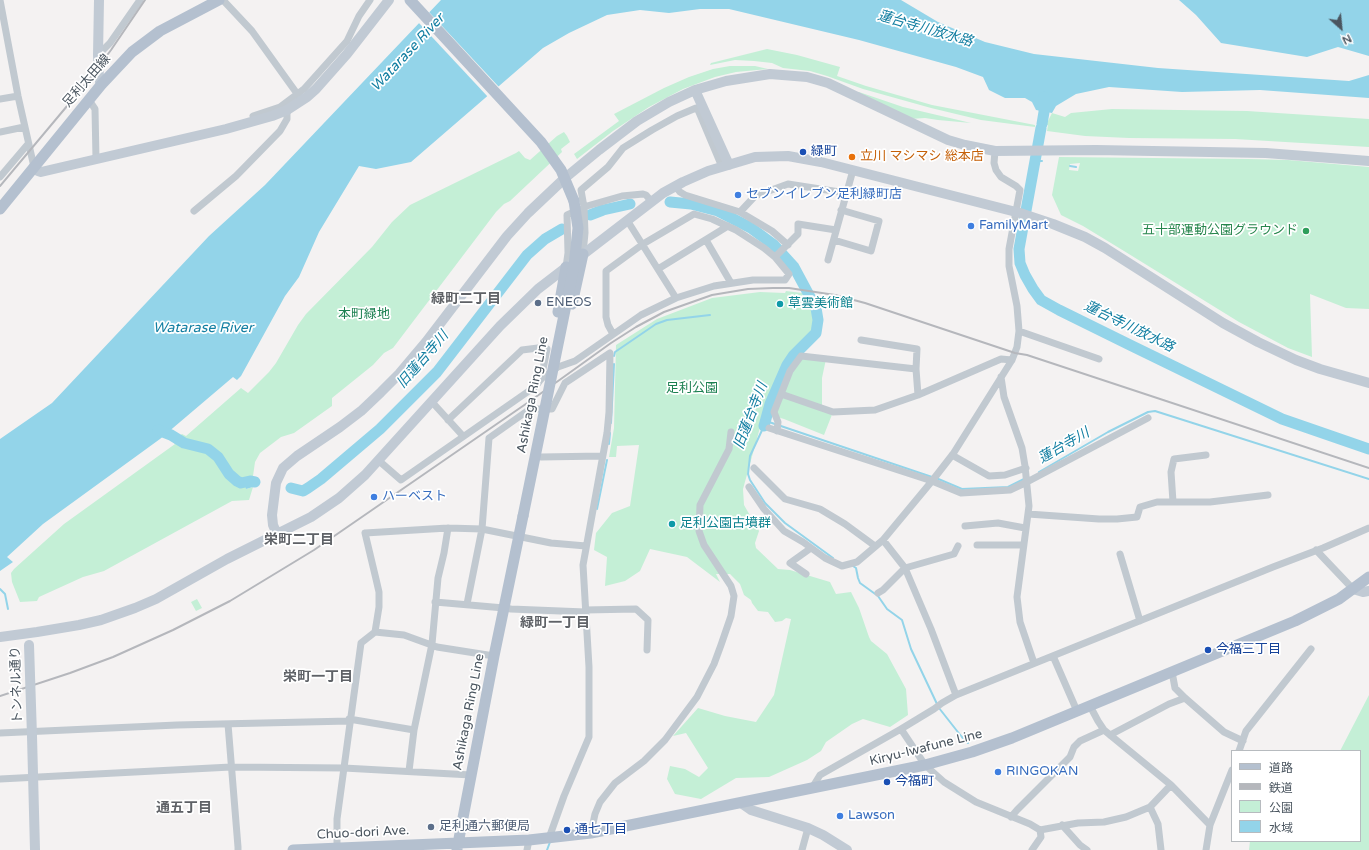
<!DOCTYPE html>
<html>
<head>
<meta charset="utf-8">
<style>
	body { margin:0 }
	#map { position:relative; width:1369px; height:850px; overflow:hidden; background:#f4f2f2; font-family:"Varela Round","Noto Sans JP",sans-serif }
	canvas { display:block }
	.legend { position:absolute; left:1231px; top:750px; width:130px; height:92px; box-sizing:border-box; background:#fff; border:1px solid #b7bbbf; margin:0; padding:5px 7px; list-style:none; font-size:12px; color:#4a555f }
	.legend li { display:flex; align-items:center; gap:8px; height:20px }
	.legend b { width:20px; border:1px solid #b7bbbf }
	.north { position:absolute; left:1321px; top:8px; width:40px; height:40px; -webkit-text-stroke:3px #fff; paint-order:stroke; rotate:153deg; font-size:11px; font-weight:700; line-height:16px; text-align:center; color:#4a555f }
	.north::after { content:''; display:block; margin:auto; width:14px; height:18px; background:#4a555f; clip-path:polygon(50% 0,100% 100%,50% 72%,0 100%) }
</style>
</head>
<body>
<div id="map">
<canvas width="1369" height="850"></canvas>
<ul class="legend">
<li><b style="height:5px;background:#b4c0cf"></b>道路</li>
<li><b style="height:5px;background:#b5b7bc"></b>鉄道</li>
<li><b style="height:11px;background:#c4efd6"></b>公園</li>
<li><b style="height:11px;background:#93d4e9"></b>水域</li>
</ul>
<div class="north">N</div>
</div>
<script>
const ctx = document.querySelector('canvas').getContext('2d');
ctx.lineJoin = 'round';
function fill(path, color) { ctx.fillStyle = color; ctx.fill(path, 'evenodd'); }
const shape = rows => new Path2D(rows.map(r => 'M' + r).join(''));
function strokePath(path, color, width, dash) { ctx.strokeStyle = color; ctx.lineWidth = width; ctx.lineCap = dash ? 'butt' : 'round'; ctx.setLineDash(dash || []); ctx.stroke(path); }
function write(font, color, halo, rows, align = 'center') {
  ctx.font = font + ' "Varela Round","Noto Sans JP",sans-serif'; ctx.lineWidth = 3.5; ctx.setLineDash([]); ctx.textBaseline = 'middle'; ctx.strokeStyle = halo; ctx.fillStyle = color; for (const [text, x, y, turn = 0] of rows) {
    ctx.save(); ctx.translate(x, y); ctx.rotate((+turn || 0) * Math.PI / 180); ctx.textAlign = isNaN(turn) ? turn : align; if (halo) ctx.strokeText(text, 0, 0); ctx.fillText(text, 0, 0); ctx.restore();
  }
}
fill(shape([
	[767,49,797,55,840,67,837,76,866,86,932,105,1035,125,1035,127,981,120,931,108,863,89,827,76,810,71,783,68,772,63,754,61,735,60,710,65,711,63],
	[730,66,755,66,768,69,736,72,715,77,683,89,649,107,613,131,577,159,574,154,619,121,614,114,664,88,689,77,713,69],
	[859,92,903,107,971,123,938,120,925,118,910,119,858,93],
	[1112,109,1247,111,1369,119,1369,147,1235,139,1129,138,1085,136,1047,131,1048,125,1046,125,1052,113,1065,117,1071,113],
	[564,132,567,136,570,142,561,149,562,152,510,201,504,204,496,212,393,348,384,353,373,365,332,398,332,406,294,433,281,437,260,453,255,462,253,476,251,476,248,479,246,489,253,487,249,500,232,501,104,571,83,577,39,597,37,601,20,602,12,582,11,573,14,569,64,524,175,444,172,441,182,434,186,436,241,388,248,393,269,372,276,363,298,325,306,314,372,247,392,222,410,205,516,153,519,151,525,158,530,160,557,136],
	[1059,157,1248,159,1288,160,1369,167,1369,309,1346,308,1310,294,1312,357,1288,348,1239,322,1124,251,1083,226,1061,215,1052,195],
	[1080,163,1078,171,1069,170,1070,164],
	[786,291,802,293,811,306,814,318,811,333,789,358,826,359,822,378,822,408,833,412,824,435,784,419,764,413,743,489,744,505,759,531,755,543,756,548,778,569,790,570,830,582,836,594,851,592,859,608,869,637,871,641,887,654,906,689,908,715,890,727,863,719,852,724,826,742,821,751,807,760,769,777,736,778,701,799,675,794,667,779,670,766,685,769,699,777,708,768,686,733,673,736,698,708,725,716,756,722,774,695,791,619,786,618,782,621,775,622,768,612,758,611,752,603,751,600,744,595,740,584,730,574,716,574,720,582,687,557,650,549,640,571,625,581,605,586,607,557,594,550,596,533,612,513,630,506,639,445,617,446,616,457,609,457,614,428,616,345,657,319,712,298,760,292,785,293],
	[197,599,202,608,196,611,191,602],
	[1369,695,1369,850,1249,850,1250,841,1360,841,1360,751,1340,751]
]), '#c4efd6');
fill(shape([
	[441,0,901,0,938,22,985,42,1034,54,1158,68,1349,81,1369,75,1369,98,1260,90,1182,92,1109,87,1076,94,1056,106,1052,113,1036,110,1032,102,1025,98,1005,98,989,90,983,77,956,67,859,40,729,9,700,9,669,13,640,10,607,15,569,33,543,48,411,162,376,169,359,166,319,232,299,277,285,296,241,376,237,380,233,377,160,439,43,524,7,557,13,562,0,571,0,439,52,403,209,236,265,185],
	[1179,0,1369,0,1369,56,1338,47,1307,57,1221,43,1196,15],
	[252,476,257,478,255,484,253,487,246,489,244,481]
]), '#93d4e9');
fill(shape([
	[428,11,499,87,488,97,418,22]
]), '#f4f2f2');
strokePath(shape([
	[1035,161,1042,161],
	[1070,166,1076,167],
	[614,356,615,352,656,324,667,320,710,315],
	[766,421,932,477],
	[611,423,614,364],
	[764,426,750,456,748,474,750,480,765,503,785,523,833,558],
	[609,444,610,433],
	[1039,472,1108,432,1148,412,1155,411,1369,479],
	[936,478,962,489,1008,487,1024,479],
	[597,509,607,460],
	[853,566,856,568,858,578,860,583,878,596,887,609,902,620,911,649,937,704],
	[0,589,5,594,8,609],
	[939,708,961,736,968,743],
	[547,850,550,842]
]), '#93d4e9', 2);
strokePath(shape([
	[1042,124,1044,112,1044,97],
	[1041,128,1019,249,1020,263,1025,275,1033,289,1041,300,1059,310,1130,345,1282,419,1369,449],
	[670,202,691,204,718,211,751,228,774,245,794,267,816,308,818,320,816,333,793,356,787,365,770,404,764,426],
	[590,215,603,210,630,204],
	[158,430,171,435,184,443,208,449,218,457,229,474,237,481,241,483,250,481,255,482],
	[291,488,303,491,308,488,321,479,380,429,437,372,527,255,545,239,562,229]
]), '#93d4e9', 11);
strokePath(shape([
	[0,0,18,96,34,167],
	[223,0,252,31,298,95],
	[98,55,110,43,140,0],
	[0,99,18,96],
	[89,100,95,109,96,159],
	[253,116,280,107,304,89,347,41,359,16,370,0],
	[0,132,24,127],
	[0,177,28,144],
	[675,186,680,192,685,195,740,212,772,231,788,245],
	[194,211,236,176,280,131,287,119,287,110],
	[740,212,755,196,788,184,846,193],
	[627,220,676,298],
	[706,240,731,283],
	[834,240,871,251,879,221,841,210],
	[583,254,585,233,584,207,581,190,608,167,623,148,652,130,677,116,696,108,698,110,722,167],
	[775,257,798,234,798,224,836,230],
	[828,260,853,170],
	[566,267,568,253,567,215,587,206,622,196,643,194,646,195,651,201],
	[658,269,728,226],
	[1019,331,1099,359],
	[861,340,917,349,916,369],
	[1001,377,1004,397,1022,448,1025,466,1029,506,1017,597,1020,622,1034,663],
	[781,394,833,412,875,410,918,395,1001,359,1012,360],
	[432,402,463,436],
	[448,420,522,350,538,348,547,349,541,379],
	[769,428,932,481,961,493,1010,490,1027,482,1148,418],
	[777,431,778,422,774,412,790,371,801,356,916,369,918,395],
	[952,455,989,476,1005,475,1026,468],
	[541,457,602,456],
	[378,460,401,480,536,386,541,379,558,367,575,361,641,315,676,298,714,286,753,280,785,280,789,274,775,257,764,248,736,230,712,219,694,214,643,244,606,271,606,317,608,325,613,334],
	[754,468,785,499,820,509,845,524,875,546],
	[749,487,764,509,784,531,803,542,825,558,842,566,857,562,883,540,932,481,953,454,1012,360,1017,347,1019,331,1017,306,1009,266,1009,249,1020,190,1016,186,1001,177,996,170,994,163,995,151],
	[1173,502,1171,472,1174,459,1206,455],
	[1028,514,1099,519,1117,519,1137,517,1140,507,1157,502,1210,502,1268,495],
	[965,526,998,523,1025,528],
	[883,540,905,568,931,629,956,695],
	[977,545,1023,545],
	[1316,550,1353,589],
	[1120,554,1140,621],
	[806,574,790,563,811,548],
	[878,593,883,590,905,568,954,554,958,546],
	[435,602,504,608,511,609,585,612],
	[467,604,482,529,489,438,530,409,552,409,565,383,610,353,609,412,607,433,583,565,589,667,589,737,564,796,549,838],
	[585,610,636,609,648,620,647,650],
	[375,632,404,635,437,647,494,656],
	[1053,656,1077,711],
	[1172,672,1175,688,1185,698,1224,732,1243,741],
	[1090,706,1098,721,1104,730,1171,785,1210,825],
	[349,719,414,730],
	[228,724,238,847,238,850],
	[901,729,925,765,944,782,976,802,1030,824,1040,830,1078,823,1104,822,1126,817,1150,807,1171,785],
	[0,733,177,725,349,721],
	[1110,735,1169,704,1185,698],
	[1239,751,1246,731,1311,649],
	[409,771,414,730,432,644,438,578,444,553,448,528],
	[0,779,231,767,344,768,471,775],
	[812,788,820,775,901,729,934,709,942,703,956,695,1273,567,1323,548,1369,528],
	[1150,807,1158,824,1161,850],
	[1011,817,1017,810,1070,757,1074,747,1080,741,1104,730],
	[1062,825,1080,845,1087,850],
	[591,833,595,814,600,802,615,783,644,761,665,740,697,697,714,664,721,645,731,616,734,596,731,586,704,545,699,531,700,505,729,449,731,432],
	[337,848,337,819,361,643,375,632,379,607,379,592,376,579,365,533,448,528,482,529,551,543,586,546],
	[527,850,529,840],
	[802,850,808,828],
	[1032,850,1041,837,1040,830],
	[1206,850,1210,825,1232,770]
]), '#c1c9d0', 7);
strokePath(shape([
	[99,0,98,55,99,78,101,85],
	[695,90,729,165],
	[34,167,38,171,41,172,226,129,272,116,287,110,307,97,316,89,347,54,389,0],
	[277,534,273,525,272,515,276,483,283,468,297,456,340,427,361,411,381,392,399,374,426,342,507,236,528,213,565,178,599,150,637,121,669,102,695,90,726,81,770,74,807,77,828,83,948,140,965,145,995,151,1096,150,1266,153,1369,161],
	[1353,589,1363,592,1369,591],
	[0,637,37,632,79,625,101,620,135,608,156,599,227,559,311,517,339,498,365,475,500,326,538,289,663,193,683,182,708,171,755,157,788,156,821,162,1020,213,1053,224,1085,237,1105,248,1223,323,1258,342,1296,360,1320,369,1369,383],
	[32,736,35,850],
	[741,803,751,810,808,828,823,835,847,850]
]), '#c1cad4', 10);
strokePath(shape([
	[410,0,541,142,561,170,574,201],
	[0,209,101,85,132,52,160,31,219,0],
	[572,304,583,254],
	[558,312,566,267],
	[457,849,494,656,523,516],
	[293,850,529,840,591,833,925,765,972,752,1012,738,1295,621,1339,599,1369,577]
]), '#b4c0cf', 11);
strokePath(shape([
	[0,186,88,81,111,50,145,0],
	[0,696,70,673,113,657,173,630,230,601,314,550,533,399,611,343,636,327,664,312,712,295,748,289,773,288,789,288,835,295,865,303,1015,353,1027,355,1369,468]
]), '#b5b7bc', 2);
strokePath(shape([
	[29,645,32,736]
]), '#c1cad4', 10);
strokePath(shape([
	[523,516,574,266,578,228,574,201]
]), '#b4c0cf', 11);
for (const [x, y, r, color] of [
	[803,152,4,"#1a4fb4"],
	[852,157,4,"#e8710a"],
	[738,195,4,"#3f7fe0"],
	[971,226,4,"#3f7fe0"],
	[1306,231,4,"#2e9e5b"],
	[538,303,4,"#5c6f8a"],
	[780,304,4,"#0f9aa8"],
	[374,497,4,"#3f7fe0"],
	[672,524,4,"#0f9aa8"],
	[1208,650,4,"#1a4fb4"],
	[998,772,4,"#3f7fe0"],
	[887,782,4,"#1a4fb4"],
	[840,816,4,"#3f7fe0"],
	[431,827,4,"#5c6f8a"],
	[567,830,4,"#1a4fb4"]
]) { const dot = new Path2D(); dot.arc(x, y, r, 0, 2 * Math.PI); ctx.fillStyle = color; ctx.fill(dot); strokePath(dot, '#fff', 1.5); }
write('13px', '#4a555f', '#fff', [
	["足利太田線",87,81,-49],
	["Ashikaga Ring Line",533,395,-79],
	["トンネル通り",17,685,-92],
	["Ashikaga Ring Line",469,712,-79],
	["Kiryu-Iwafune Line",926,748,-14],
	["Chuo-dori Ave.",363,833,-3]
]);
write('13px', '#164399', '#fff', [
	["緑町",811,152],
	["今福三丁目",1216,650],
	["今福町",895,782],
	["通七丁目",575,830]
], 'left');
write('13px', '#c56008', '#fff', [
	["立川 マシマシ 総本店",860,157]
], 'left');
write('13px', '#366cbe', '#fff', [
	["セブンイレブン足利緑町店",746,195],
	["FamilyMart",979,226],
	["ハーベスト",382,497],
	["RINGOKAN",1006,772],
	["Lawson",848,816]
], 'left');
write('13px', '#27864d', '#fff', [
	["五十部運動公園グラウンド",1298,231]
], 'right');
write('13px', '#4e5e75', '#fff', [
	["ENEOS",546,303],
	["足利通六郵便局",439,827]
], 'left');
write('13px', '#0d838f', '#fff', [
	["草雲美術館",788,304],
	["足利公園古墳群",680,524]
], 'left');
write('13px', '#1c8051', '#fff', [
	["本町緑地",364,315],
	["足利公園",692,389]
]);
write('italic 14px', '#137fa2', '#fff', [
	["蓮台寺川放水路",925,29,16],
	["Watarase River",408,53,-47],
	["蓮台寺川放水路",1129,327,26],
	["Watarase River",203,328],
	["旧蓮台寺川",423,360,-49],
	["旧蓮台寺川",751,416,-69],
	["蓮台寺川",1064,446,-30]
]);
write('bold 14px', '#5f6267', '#fff', [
	["緑町二丁目",466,299],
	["栄町二丁目",299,540],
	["緑町一丁目",555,623],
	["栄町一丁目",318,677],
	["通五丁目",184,808]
]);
</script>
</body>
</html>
